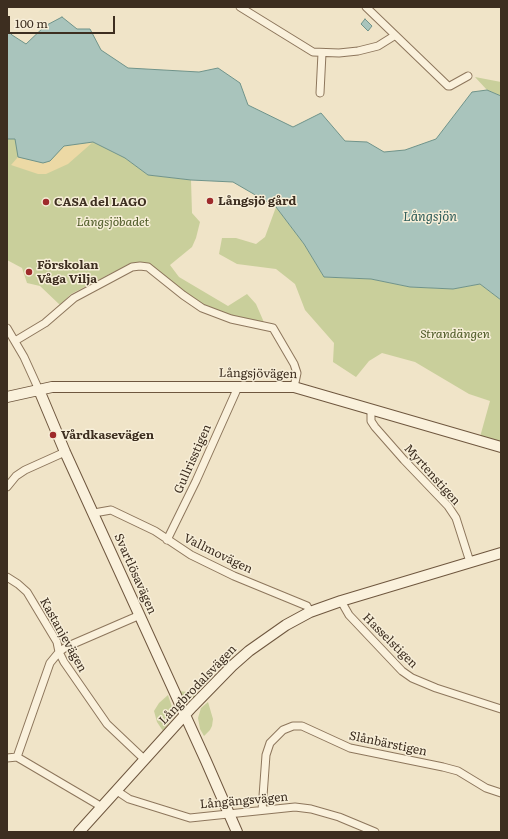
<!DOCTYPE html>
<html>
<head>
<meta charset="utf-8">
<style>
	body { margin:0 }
	#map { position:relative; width:508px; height:839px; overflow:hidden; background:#f0e4c8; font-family:Literata,serif }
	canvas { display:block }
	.frame { position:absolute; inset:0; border:8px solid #3d2e20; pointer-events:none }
	.scale { position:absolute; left:8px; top:16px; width:107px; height:18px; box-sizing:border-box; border:2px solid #3d2e20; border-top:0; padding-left:5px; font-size:12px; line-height:14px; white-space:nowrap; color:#3d2e20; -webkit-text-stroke:3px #f7eed8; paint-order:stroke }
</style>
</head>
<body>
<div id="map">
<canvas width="508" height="839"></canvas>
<div class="frame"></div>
<div class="scale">100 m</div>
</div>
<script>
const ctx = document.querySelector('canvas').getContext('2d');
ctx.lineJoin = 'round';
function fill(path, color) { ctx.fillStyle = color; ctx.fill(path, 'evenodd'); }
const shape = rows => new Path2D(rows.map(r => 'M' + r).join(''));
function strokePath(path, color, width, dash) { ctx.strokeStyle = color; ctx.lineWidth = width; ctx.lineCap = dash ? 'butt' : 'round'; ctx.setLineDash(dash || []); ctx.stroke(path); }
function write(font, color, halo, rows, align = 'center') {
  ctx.font = font + ' Literata,serif'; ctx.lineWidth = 3; ctx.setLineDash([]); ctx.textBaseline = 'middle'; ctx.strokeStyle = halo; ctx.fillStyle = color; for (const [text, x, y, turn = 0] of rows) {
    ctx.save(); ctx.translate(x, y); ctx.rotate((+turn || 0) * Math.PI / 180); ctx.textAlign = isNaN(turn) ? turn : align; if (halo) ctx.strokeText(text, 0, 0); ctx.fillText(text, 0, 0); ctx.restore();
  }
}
fill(shape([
	[475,77,501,82,501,96,487,90],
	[15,138,64,146,93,142,125,158,148,175,191,180,192,213,200,222,196,238,192,247,170,265,179,277,228,306,247,294,256,304,266,327,202,308,150,266,135,263,129,264,71,294,60,305,40,286,27,283,22,268,7,260,7,139],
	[276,207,304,244,324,277,371,279,410,287,453,289,480,284,501,300,501,340,500,341,501,347,501,443,480,437,490,401,469,394,415,362,382,353,369,361,356,377,333,362,334,343,305,310,295,284,276,269,237,264,219,254,222,238,236,238,256,244,265,237],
	[178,691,198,693,190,701,186,702,181,698],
	[168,695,172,707,171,718,168,724,163,731,157,722,154,711,159,703],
	[208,702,213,719,212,726,210,730,204,736,200,729,198,718,201,708]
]), '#c9cf9b');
fill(shape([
	[93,142,68,164,46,174,38,174,11,165,18,157,43,163,50,161,64,146]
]), '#ecd9a5');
const water = shape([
	[62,17,77,29,90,29,101,50,128,68,199,72,218,68,240,83,248,105,293,127,321,113,345,141,367,142,384,152,405,150,436,139,472,92,487,90,501,96,501,300,480,284,453,289,410,287,371,279,324,277,304,244,276,207,233,182,191,180,148,175,125,158,93,142,64,146,50,161,43,163,18,157,15,139,7,139,7,30,12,35,26,44,45,26,62,17],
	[365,19,372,26,368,31,361,24,365,19]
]);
fill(water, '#a9c4bc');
strokePath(water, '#6f938a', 1);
const street = shape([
	[240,7,313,52,339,53,358,51,378,46,394,36],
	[366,7,448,86,450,86,468,76],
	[320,93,322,53],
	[7,328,24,357,39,390],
	[15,341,45,323,74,298,132,267,140,266,148,267,183,295,202,308,231,319,273,328,294,364,297,373,294,387],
	[371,409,371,421,375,427,404,460,448,506,456,518,470,562],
	[7,487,16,476,25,470,65,452],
	[94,513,111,510,155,531,191,555,234,576,307,606,310,612],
	[167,540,196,481,238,387],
	[7,577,18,584,27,592,57,642,59,652,64,662,107,724,145,760],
	[341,601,349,615,402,671,412,678,436,688,501,709],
	[17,757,50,663,59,652,66,647,140,615],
	[7,758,17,757,102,807],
	[117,791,129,799,190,818,295,807,311,809,339,817,375,832],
	[262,810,266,755,270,743,283,730,293,726,302,726,350,748,443,767,458,771,486,788,501,793]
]);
const secondary = shape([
	[39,390,65,452,206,761,237,832],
	[7,397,52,387,294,387,501,447],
	[79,832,192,707,232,666,249,651,286,625,310,612,341,601,501,553]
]);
strokePath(street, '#8d765c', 9);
strokePath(secondary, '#6f573f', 12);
strokePath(street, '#faf1dc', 7);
strokePath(secondary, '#faf1dc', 10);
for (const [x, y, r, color] of [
	[210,201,4,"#9e2a2b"],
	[46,202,4,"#9e2a2b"],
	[29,272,4,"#9e2a2b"],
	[53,435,4,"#9e2a2b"]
]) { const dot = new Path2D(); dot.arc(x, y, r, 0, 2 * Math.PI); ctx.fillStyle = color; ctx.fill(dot); strokePath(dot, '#f7eed8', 1.5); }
write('bold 12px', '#3d2e20', '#f7eed8', [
	["Långsjö gård",218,201],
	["CASA del LAGO",54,202],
	["Förskolan",37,265],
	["Våga Vilja",37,279],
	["Vårdkasevägen",61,435]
], 'left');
write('italic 12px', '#4d5a26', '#f7eed8', [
	["Långsjöbadet",113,222],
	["Strandängen",455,334]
]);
write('12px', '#3d2e20', '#f7eed8', [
	["Långsjövägen",258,374,1],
	["Gullrisstigen",193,459,-66],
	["Myrtenstigen",432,475,48],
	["Vallmovägen",218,554,26],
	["Svartlösavägen",135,574,66],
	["Kastanjevägen",63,635,61],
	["Hasselstigen",390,641,45],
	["Långbrodalsvägen",198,685,-46],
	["Slånbärstigen",388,744,12],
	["Långängsvägen",244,801,-5]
]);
write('italic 13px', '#2f5d5a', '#f7eed8', [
	["Långsjön",430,217]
]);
</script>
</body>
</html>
